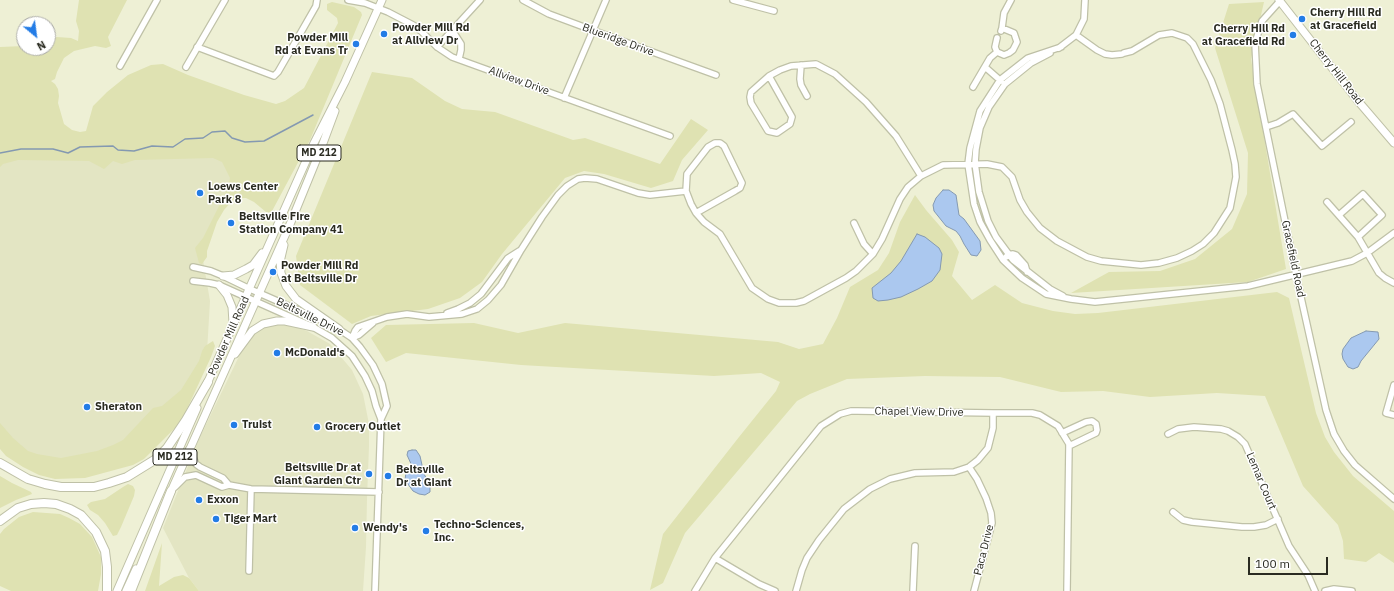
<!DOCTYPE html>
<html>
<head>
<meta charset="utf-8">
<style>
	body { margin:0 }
	#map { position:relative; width:1394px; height:591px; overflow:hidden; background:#eef0d5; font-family:"IBM Plex Sans",sans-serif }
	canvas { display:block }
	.north { position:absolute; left:16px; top:16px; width:40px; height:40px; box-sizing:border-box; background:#fff; border:1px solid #aaaaa6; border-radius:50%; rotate:151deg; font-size:11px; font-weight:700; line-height:16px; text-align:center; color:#2a2b21 }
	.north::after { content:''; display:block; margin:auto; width:14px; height:18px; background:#237ce6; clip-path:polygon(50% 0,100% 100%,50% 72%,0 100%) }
	.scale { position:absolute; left:1248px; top:557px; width:80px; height:18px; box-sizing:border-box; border:2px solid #2a2b21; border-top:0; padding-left:5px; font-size:12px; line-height:14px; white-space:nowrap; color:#2a2b21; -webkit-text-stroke:3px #fff; paint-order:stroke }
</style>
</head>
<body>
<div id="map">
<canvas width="1394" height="591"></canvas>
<div class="north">N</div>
<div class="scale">100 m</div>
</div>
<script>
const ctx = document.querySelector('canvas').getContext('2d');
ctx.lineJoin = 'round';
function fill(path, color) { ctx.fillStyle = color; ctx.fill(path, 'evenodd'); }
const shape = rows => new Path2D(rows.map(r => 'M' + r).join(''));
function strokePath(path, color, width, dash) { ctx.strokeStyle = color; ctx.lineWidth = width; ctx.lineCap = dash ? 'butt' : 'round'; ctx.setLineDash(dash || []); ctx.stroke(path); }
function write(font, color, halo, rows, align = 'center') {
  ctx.font = font + ' "IBM Plex Sans",sans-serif'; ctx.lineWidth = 3; ctx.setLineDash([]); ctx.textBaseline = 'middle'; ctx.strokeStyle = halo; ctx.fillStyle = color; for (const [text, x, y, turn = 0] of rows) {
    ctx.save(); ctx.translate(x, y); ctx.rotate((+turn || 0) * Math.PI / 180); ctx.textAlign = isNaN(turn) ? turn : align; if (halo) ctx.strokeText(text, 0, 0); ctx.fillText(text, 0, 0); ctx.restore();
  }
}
fill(shape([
	[240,120,239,181,213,226,203,260,210,301,207,352,176,411,133,451,59,473,0,437,0,150],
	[287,324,307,331,330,344,352,370,363,394,369,424,369,446,367,499,366,547,363,591,199,591,189,578,163,528,199,439,244,346,251,337,262,328,273,325]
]), '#e3e5c3');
fill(shape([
	[79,0,127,0,108,37,111,46,106,48,95,46,74,51,64,58,57,72,55,79,51,81,55,84,58,89,59,96,58,103,64,124,72,130,80,132,86,131,93,106,107,92,128,75,151,65,163,64,188,75,244,95,276,104,285,101,304,88,338,23,337,18,327,10,327,4,332,2,354,7,361,12,362,15,310,140,271,213,266,212,254,202,246,198,237,198,231,202,224,210,217,222,207,251,207,257,202,264,199,263,195,248,203,238,228,188,230,178,222,162,213,158,135,160,122,164,113,161,104,169,89,161,18,160,3,164,0,167,0,47,24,46,24,48,48,48,48,40,57,37,71,38,78,41,79,31,76,21],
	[1264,2,1251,59,1286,269,1248,282,1071,293,1109,272,1160,271,1195,259,1232,229,1247,194,1248,153,1215,48,1229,4],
	[372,72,412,78,445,101,462,109,495,112,573,140,585,138,660,164,691,119,708,130,682,160,673,181,651,188,604,174,584,171,565,178,502,254,482,282,460,298,428,309,371,316,352,324,300,285,296,256],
	[915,195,926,210,952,240,959,252,952,276,972,300,995,285,1022,303,1053,311,1075,314,1098,313,1277,292,1289,298,1316,413,1325,437,1334,452,1353,476,1394,511,1394,563,1379,553,1366,562,1344,559,1343,541,1338,525,1303,486,1265,396,1217,393,1150,397,1103,391,1061,392,1000,377,925,376,847,379,810,394,797,401,685,533,663,583,650,590,663,534,739,437,776,391,780,382,761,373,714,376,521,365,406,353,386,362,371,338,386,325,474,323,518,333,565,323,778,342,799,349,823,344,837,318,850,287,878,270,889,253,900,222],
	[213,341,215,346,211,357,181,422,144,459,133,465,85,478,55,479,39,475,23,467,6,456,0,449,0,423,13,438,28,451,37,454,61,458,97,451,113,445,123,440,153,408,162,406,181,390,199,361,202,351,205,346],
	[0,476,12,483,31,492,32,494,16,500,0,508],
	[128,484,133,486,135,490,134,496,121,527,117,535,113,536,105,523,98,515,90,510,87,505,91,502,105,499,123,487],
	[33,512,60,514,69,518,80,524,92,537,101,557,101,574,98,591,11,591,0,586,0,534,4,529,19,517],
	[162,543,159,586,174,577,183,575,189,578,199,591,145,591]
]), '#dfe2b2');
const water = shape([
	[943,190,949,190,956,195,959,215,964,219,980,241,981,250,977,256,971,255,964,244,960,236,956,231,946,226,934,211,933,205,936,198,943,190],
	[917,234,925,237,939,248,942,254,940,270,932,281,918,289,901,297,888,300,878,301,873,298,872,288,891,273,901,261,917,234],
	[1366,331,1378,332,1379,339,1361,361,1358,367,1353,369,1348,367,1343,359,1342,354,1343,349,1351,338,1366,331],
	[412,450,416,450,420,456,424,474,430,485,430,492,425,495,419,494,413,491,405,480,406,472,412,466,407,455,408,451,412,450]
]);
fill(water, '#abc8ef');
strokePath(water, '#8499b1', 1);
strokePath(shape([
	[0,153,21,149,53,149,68,153,80,147,113,146,118,150,134,151,152,146,173,147,185,139,203,138,212,132,225,131,232,138,245,142,264,141,313,115]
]), '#8499b1', 1.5);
const minor = shape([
	[348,0,365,3,388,12,413,25,421,31,437,47,452,57,670,136],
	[523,0,549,14,592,30,716,75],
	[733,0,774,11],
	[1280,1,1262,21,1255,43,1257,84,1296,275,1326,410,1334,434,1344,451,1355,465,1394,499],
	[1002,28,1004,13,1011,0],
	[452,30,461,44,461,50,459,59],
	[1076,35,1097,50,1105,54,1112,55,1122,54],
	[997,38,995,47,997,52,1004,55,1009,53,1013,50,1017,42,1014,33,1002,28,1001,31],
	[197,47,274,76,278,72,300,34,316,6,317,0],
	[437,47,480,0],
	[1061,47,1028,58,1000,80,980,111,970,148,968,164,974,204,980,222,990,240,1003,260,1022,278,1046,294,1071,299,1095,302,1248,286,1352,261,1367,253,1394,233],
	[1059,48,1076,35,1084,19,1085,0],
	[1050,53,1031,63,1005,84,989,107,980,128,976,149,975,163,979,192,988,221,996,237,1013,260,1050,289,1063,296],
	[801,65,800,79,801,85,807,96],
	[120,66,157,0],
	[186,67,225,0],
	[985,67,1001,81],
	[769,76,792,117,790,124,777,133,768,131,751,103,750,97,751,92,769,76,780,70,791,66,816,64,835,74,866,102,896,136,921,176],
	[973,87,990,58,997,52],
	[564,98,606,0],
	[1266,127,1278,123,1293,114,1322,146,1351,122],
	[1327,202,1358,237,1379,273,1385,278,1394,283],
	[696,213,735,191,740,188,742,183,724,146,720,143,715,143,708,147,687,174,686,191,691,204,696,213,704,222,720,234,752,288,768,299,779,303,796,303,804,301,846,278,856,271,873,254,882,239,900,199,908,187,921,176,943,165,987,164,1002,167,1012,177,1020,200,1027,212,1040,228,1057,241,1087,257,1101,261,1141,265,1159,263,1177,258,1192,251,1203,244,1214,233,1230,208,1236,177,1235,164,1232,150,1220,104,1211,80,1193,44,1187,38,1172,33,1159,35,1132,51,1124,53],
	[1339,215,1363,194,1382,215,1358,237],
	[854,223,864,244,873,254],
	[1006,257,1008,255,1013,254,1016,255,1025,265,1027,272],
	[193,267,211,271,223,276,250,289,325,322],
	[193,281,210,283,219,285,313,327,332,338,352,356,365,376,372,391,376,406,381,419],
	[447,313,458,309,470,303,481,294,508,258,519,251],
	[337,328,352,338,360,347,373,365,382,384,387,406,381,419,375,591],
	[352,338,355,331,358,327,387,317,407,314,429,317,462,314,477,309,488,300,501,285,521,250,542,217,558,195,567,186,578,179,585,178,597,179,638,193,650,195,686,191],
	[352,338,359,335,373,323],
	[1394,385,1386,413,1394,415],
	[1062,433,1086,422,1092,421,1096,424,1097,430,1096,433,1069,446],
	[1168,434,1178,429,1194,427,1221,429,1228,431,1238,437,1245,444,1289,546,1308,575,1315,591],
	[189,449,196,464,200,467,223,478,229,485],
	[969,467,977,479,986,498,991,513,992,523,974,591],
	[175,487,185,477,196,475,222,487,229,485,251,489,379,492],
	[1173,512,1183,520,1192,522,1242,527,1254,527,1266,525,1278,519],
	[715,558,759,584,775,591],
	[249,571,251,489],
	[695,591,715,558,821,426,840,414,851,411,857,411,993,413,1032,413,1040,415,1058,426,1069,444,1067,591],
	[796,591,802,570,807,558,819,540,844,509,870,489,890,479,915,473,954,472,969,467,978,460,988,448,993,428,993,413],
	[913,591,915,546],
	[1325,591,1334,589,1352,591]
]);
const major = shape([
	[1279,0,1358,101,1394,143],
	[284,245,280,262,281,273,286,286,296,299,339,329],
	[223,276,234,275,246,269,253,265,262,253],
	[219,285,227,295,232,307,233,323],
	[235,354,252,331,263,324,277,321,285,321,313,327],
	[206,386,314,143,345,82,382,0],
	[169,496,291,222,322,146,335,111],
	[117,591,197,408],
	[126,591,136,569]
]);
const highway = shape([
	[0,463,28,479,45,484,61,487,94,487,109,483,127,477,156,459,167,448,186,420,208,382],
	[0,521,18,508,31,504,44,503,56,504,70,509,81,515,96,532,105,551,107,567,107,591],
	[131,591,171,491]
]);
strokePath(minor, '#bfc1a7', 8);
strokePath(major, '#bfc1a7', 9);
strokePath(highway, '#bfc1a7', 10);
strokePath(minor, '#fff', 5.5);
strokePath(major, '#fff', 7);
strokePath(highway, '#fff', 8);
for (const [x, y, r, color] of [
	[1302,19,4,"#237ce6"],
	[384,34,4,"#237ce6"],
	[1293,35,4,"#237ce6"],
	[356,44,4,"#237ce6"],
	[200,193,4,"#237ce6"],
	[231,223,4,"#237ce6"],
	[273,272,4,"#237ce6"],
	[277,353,4,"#237ce6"],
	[87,407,4,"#237ce6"],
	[234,425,4,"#237ce6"],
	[317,427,4,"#237ce6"],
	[369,474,4,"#237ce6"],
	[388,476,4,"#237ce6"],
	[199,500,4,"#237ce6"],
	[216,519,4,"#237ce6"],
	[355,528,4,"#237ce6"],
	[426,531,4,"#237ce6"]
]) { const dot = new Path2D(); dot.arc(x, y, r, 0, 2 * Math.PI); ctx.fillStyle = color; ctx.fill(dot); strokePath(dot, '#fff', 1.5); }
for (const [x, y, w] of [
	[319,153,44],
	[175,457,44]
]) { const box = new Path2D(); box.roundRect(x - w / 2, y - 8, w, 16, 3); ctx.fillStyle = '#fff'; ctx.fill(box); strokePath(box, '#2a2b21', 1); }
write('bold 10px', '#2a2b21', null, [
	["MD 212",319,153],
	["MD 212",175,457]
]);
write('bold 11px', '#2a2b21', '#fff', [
	["Cherry Hill Rd",1310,13],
	["at Gracefield",1310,26],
	["Powder Mill Rd",392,28],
	["at Allview Dr",392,41],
	["Cherry Hill Rd",1285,29,"right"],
	["at Gracefield Rd",1285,42,"right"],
	["Powder Mill",348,38,"right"],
	["Rd at Evans Tr",348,51,"right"],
	["Loews Center",208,187],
	["Park 8",208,200],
	["Beltsville Fire",239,217],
	["Station Company 41",239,230],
	["Powder Mill Rd",281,266],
	["at Beltsville Dr",281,279],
	["McDonald's",285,353],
	["Sheraton",95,407],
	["Truist",242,425],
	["Grocery Outlet",325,427],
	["Beltsville Dr at",361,468,"right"],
	["Giant Garden Ctr",361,481,"right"],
	["Beltsville",396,470],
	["Dr at Giant",396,483],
	["Exxon",207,500],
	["Tiger Mart",224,519],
	["Techno-Sciences,",434,525],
	["Inc.",434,538],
	["Wendy's",363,528]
], 'left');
write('11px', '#2a2b21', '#fff', [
	["Blueridge Drive",618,40,20],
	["Cherry Hill Road",1336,72,52],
	["Allview Drive",519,81,20],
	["Gracefield Road",1293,259,78],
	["Beltsville Drive",310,317,26],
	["Powder Mill Road",229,336,-66],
	["Chapel View Drive",919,412,1],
	["Lemar Court",1261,481,67],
	["Paca Drive",984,550,-76]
]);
</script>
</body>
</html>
